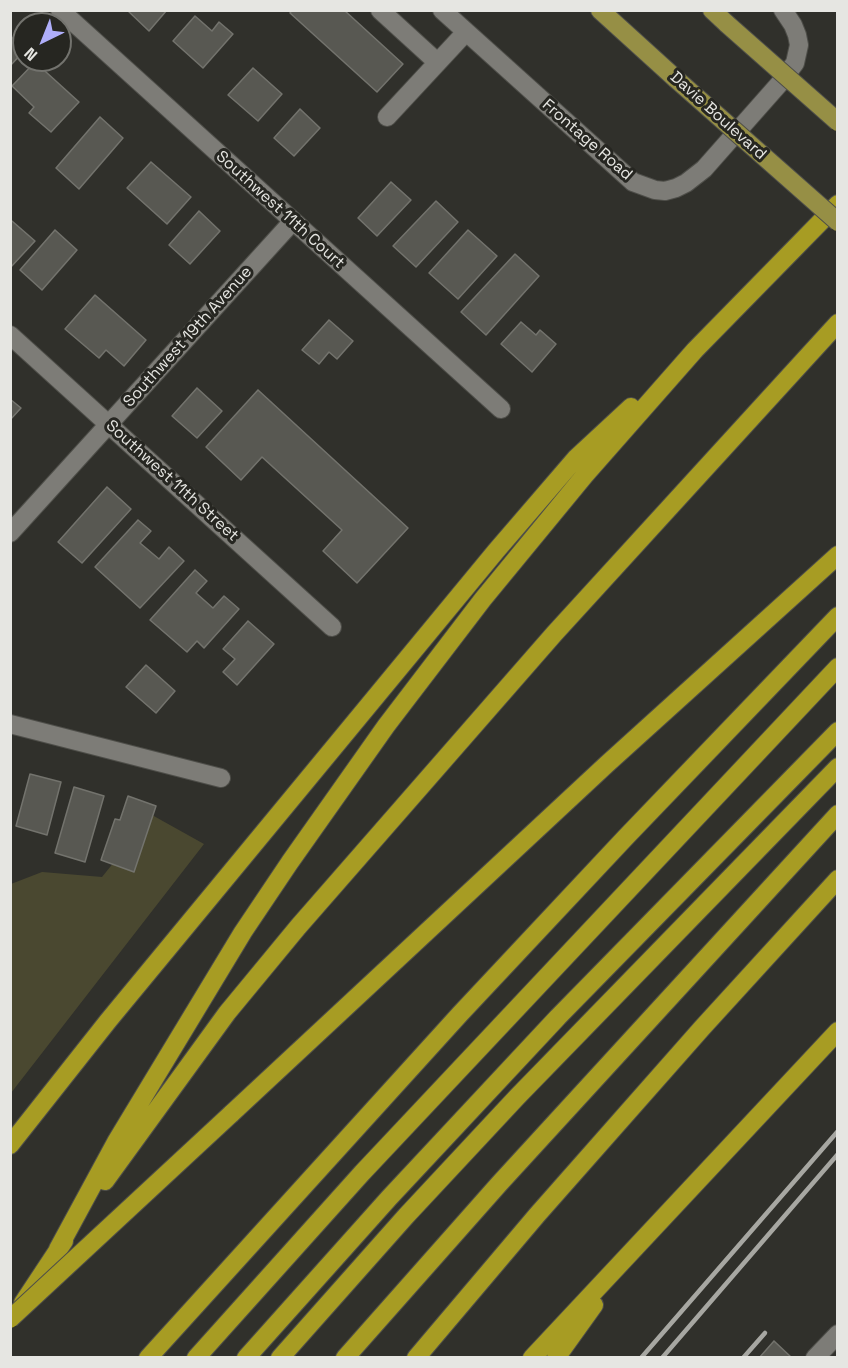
<!DOCTYPE html>
<html>
<head>
<meta charset="utf-8">
<style>
	body { margin:0 }
	#map { position:relative; width:848px; height:1368px; overflow:hidden; background:#30302b; font-family:"Space Grotesk",sans-serif }
	canvas { display:block }
	.frame { position:absolute; inset:0; border:12px solid #e6e6e2; pointer-events:none }
	.north { position:absolute; left:12px; top:12px; width:60px; height:60px; box-sizing:border-box; background:#262621; border:2px solid #73736e; border-radius:50%; rotate:223deg; font-size:16px; font-weight:700; line-height:24px; text-align:center; color:#e6e6e2 }
	.north::after { content:''; display:block; margin:auto; width:21px; height:27px; background:#afaefa; clip-path:polygon(50% 0,100% 100%,50% 72%,0 100%) }
</style>
</head>
<body>
<div id="map">
<canvas width="848" height="1368"></canvas>
<div class="frame"></div>
<div class="north">N</div>
</div>
<script>
const ctx = document.querySelector('canvas').getContext('2d');
ctx.lineJoin = 'round';
function fill(path, color) { ctx.fillStyle = color; ctx.fill(path, 'evenodd'); }
const shape = rows => new Path2D(rows.map(r => 'M' + r).join(''));
function strokePath(path, color, width, dash) { ctx.strokeStyle = color; ctx.lineWidth = width; ctx.lineCap = dash ? 'butt' : 'round'; ctx.setLineDash(dash || []); ctx.stroke(path); }
function write(font, color, halo, rows, align = 'center') {
  ctx.font = font + ' "Space Grotesk",sans-serif'; ctx.lineWidth = 6; ctx.setLineDash([]); ctx.textBaseline = 'middle'; ctx.strokeStyle = halo; ctx.fillStyle = color; for (const [text, x, y, turn = 0] of rows) {
    ctx.save(); ctx.translate(x, y); ctx.rotate((+turn || 0) * Math.PI / 180); ctx.textAlign = isNaN(turn) ? turn : align; if (halo) ctx.strokeText(text, 0, 0); ctx.fillText(text, 0, 0); ctx.restore();
  }
}
fill(shape([
	[152,815,204,844,11,1093,11,884,42,872,102,877]
]), '#4a4830');
const building = shape([
	[127,10,167,10,149,31,127,10],
	[292,10,344,10,403,64,377,92,290,13,292,10],
	[195,16,212,31,219,22,233,34,203,68,173,41,195,16],
	[10,36,24,48,24,51,10,66,10,36],
	[35,62,79,102,51,132,29,113,34,107,12,86,35,62],
	[253,68,282,94,258,121,228,95,253,68],
	[300,109,320,128,294,156,274,138,300,109],
	[100,117,123,138,79,189,56,168,100,117],
	[151,162,191,197,167,224,127,188,151,162],
	[391,182,411,200,377,236,358,218,391,182],
	[436,201,458,222,416,267,393,246,436,201],
	[199,211,220,231,190,264,169,245,199,211],
	[12,221,35,241,10,268,10,222,12,221],
	[55,230,77,250,42,290,20,270,55,230],
	[468,230,497,256,458,299,429,273,468,230],
	[515,254,539,276,486,335,461,312,515,254],
	[95,295,146,340,124,366,106,350,99,358,65,329,95,295],
	[329,320,353,341,337,359,329,352,319,364,302,350,329,320],
	[521,322,536,335,540,330,556,344,532,372,501,344,521,322],
	[197,388,222,411,197,438,172,416,197,388],
	[258,390,408,528,357,583,323,551,342,530,262,457,241,480,206,447,258,390],
	[10,399,21,408,10,420,10,399],
	[107,487,131,509,82,563,58,542,107,487],
	[138,520,151,531,140,543,159,559,169,547,184,561,140,608,95,567,138,520],
	[195,570,207,581,196,593,213,608,224,596,239,609,204,648,197,641,187,652,150,620,195,570],
	[248,621,274,644,237,685,223,672,235,659,223,649,248,621],
	[146,665,175,691,156,713,126,687,146,665],
	[30,774,61,782,47,835,16,826,30,774],
	[74,787,104,796,85,862,55,853,74,787],
	[128,796,156,806,134,872,101,860,115,819,120,820,128,796],
	[774,1341,791,1357,791,1358,759,1358,774,1341]
]);
fill(building, '#585852');
strokePath(building, '#73736d', 1.5);
const minor = shape([
	[60,10,501,409],
	[380,10,437,62],
	[442,10,633,182,655,190,665,191,676,188,686,183,704,169,780,83,795,63,799,45,797,35,793,25,783,10],
	[387,117,466,32],
	[10,335,332,627],
	[10,533,293,221],
	[10,724,221,778],
	[815,1358,838,1334]
]);
const major = shape([
	[600,10,676,79],
	[712,10,727,24]
]);
const highway = shape([
	[231,1114,607,764,838,555],
	[10,1145,108,1021,496,551,576,458,631,407],
	[105,1181,227,1013,298,927,554,634,838,323],
	[58,1249,116,1142,243,932,290,862,386,726,483,599,585,475,695,350,838,204],
	[23,1303,64,1241],
	[148,1358,460,1014,625,838,838,616],
	[196,1358,362,1173,838,667],
	[246,1358,389,1198,558,1017,838,731],
	[280,1358,406,1216,517,1097,838,767],
	[345,1358,499,1184,838,814],
	[416,1358,537,1215,702,1028,838,879],
	[532,1358,838,1031],
	[556,1358,594,1305]
]);
strokePath(minor, '#4e4e49', 20);
strokePath(major, '#4e4e49', 20);
strokePath(highway, '#4e4e49', 20);
strokePath(minor, '#7d7c77', 18);
strokePath(major, '#968f45', 18);
strokePath(highway, '#a79c23', 18);
strokePath(shape([
	[641,1358,838,1131],
	[662,1358,838,1154],
	[743,1358,765,1333]
]), '#a7a7a2', 4.5);
const majorBridge = shape([
	[727,24,838,122],
	[676,79,838,222]
]);
const highwayBridge = shape([
	[10,1319,231,1114]
]);
strokePath(majorBridge, '#4e4e49', 20, []);
strokePath(highwayBridge, '#4e4e49', 20, []);
strokePath(majorBridge, '#968f45', 18);
strokePath(highwayBridge, '#a79c23', 18);
write('16px', '#e6e6e2', '#262621', [
	["Davie Boulevard",718,116,42],
	["Frontage Road",587,140,41],
	["Southwest 11th Court",280,210,42],
	["Southwest 19th Avenue",188,337,-48],
	["Southwest 11th Street",172,481,42]
]);
</script>
</body>
</html>
